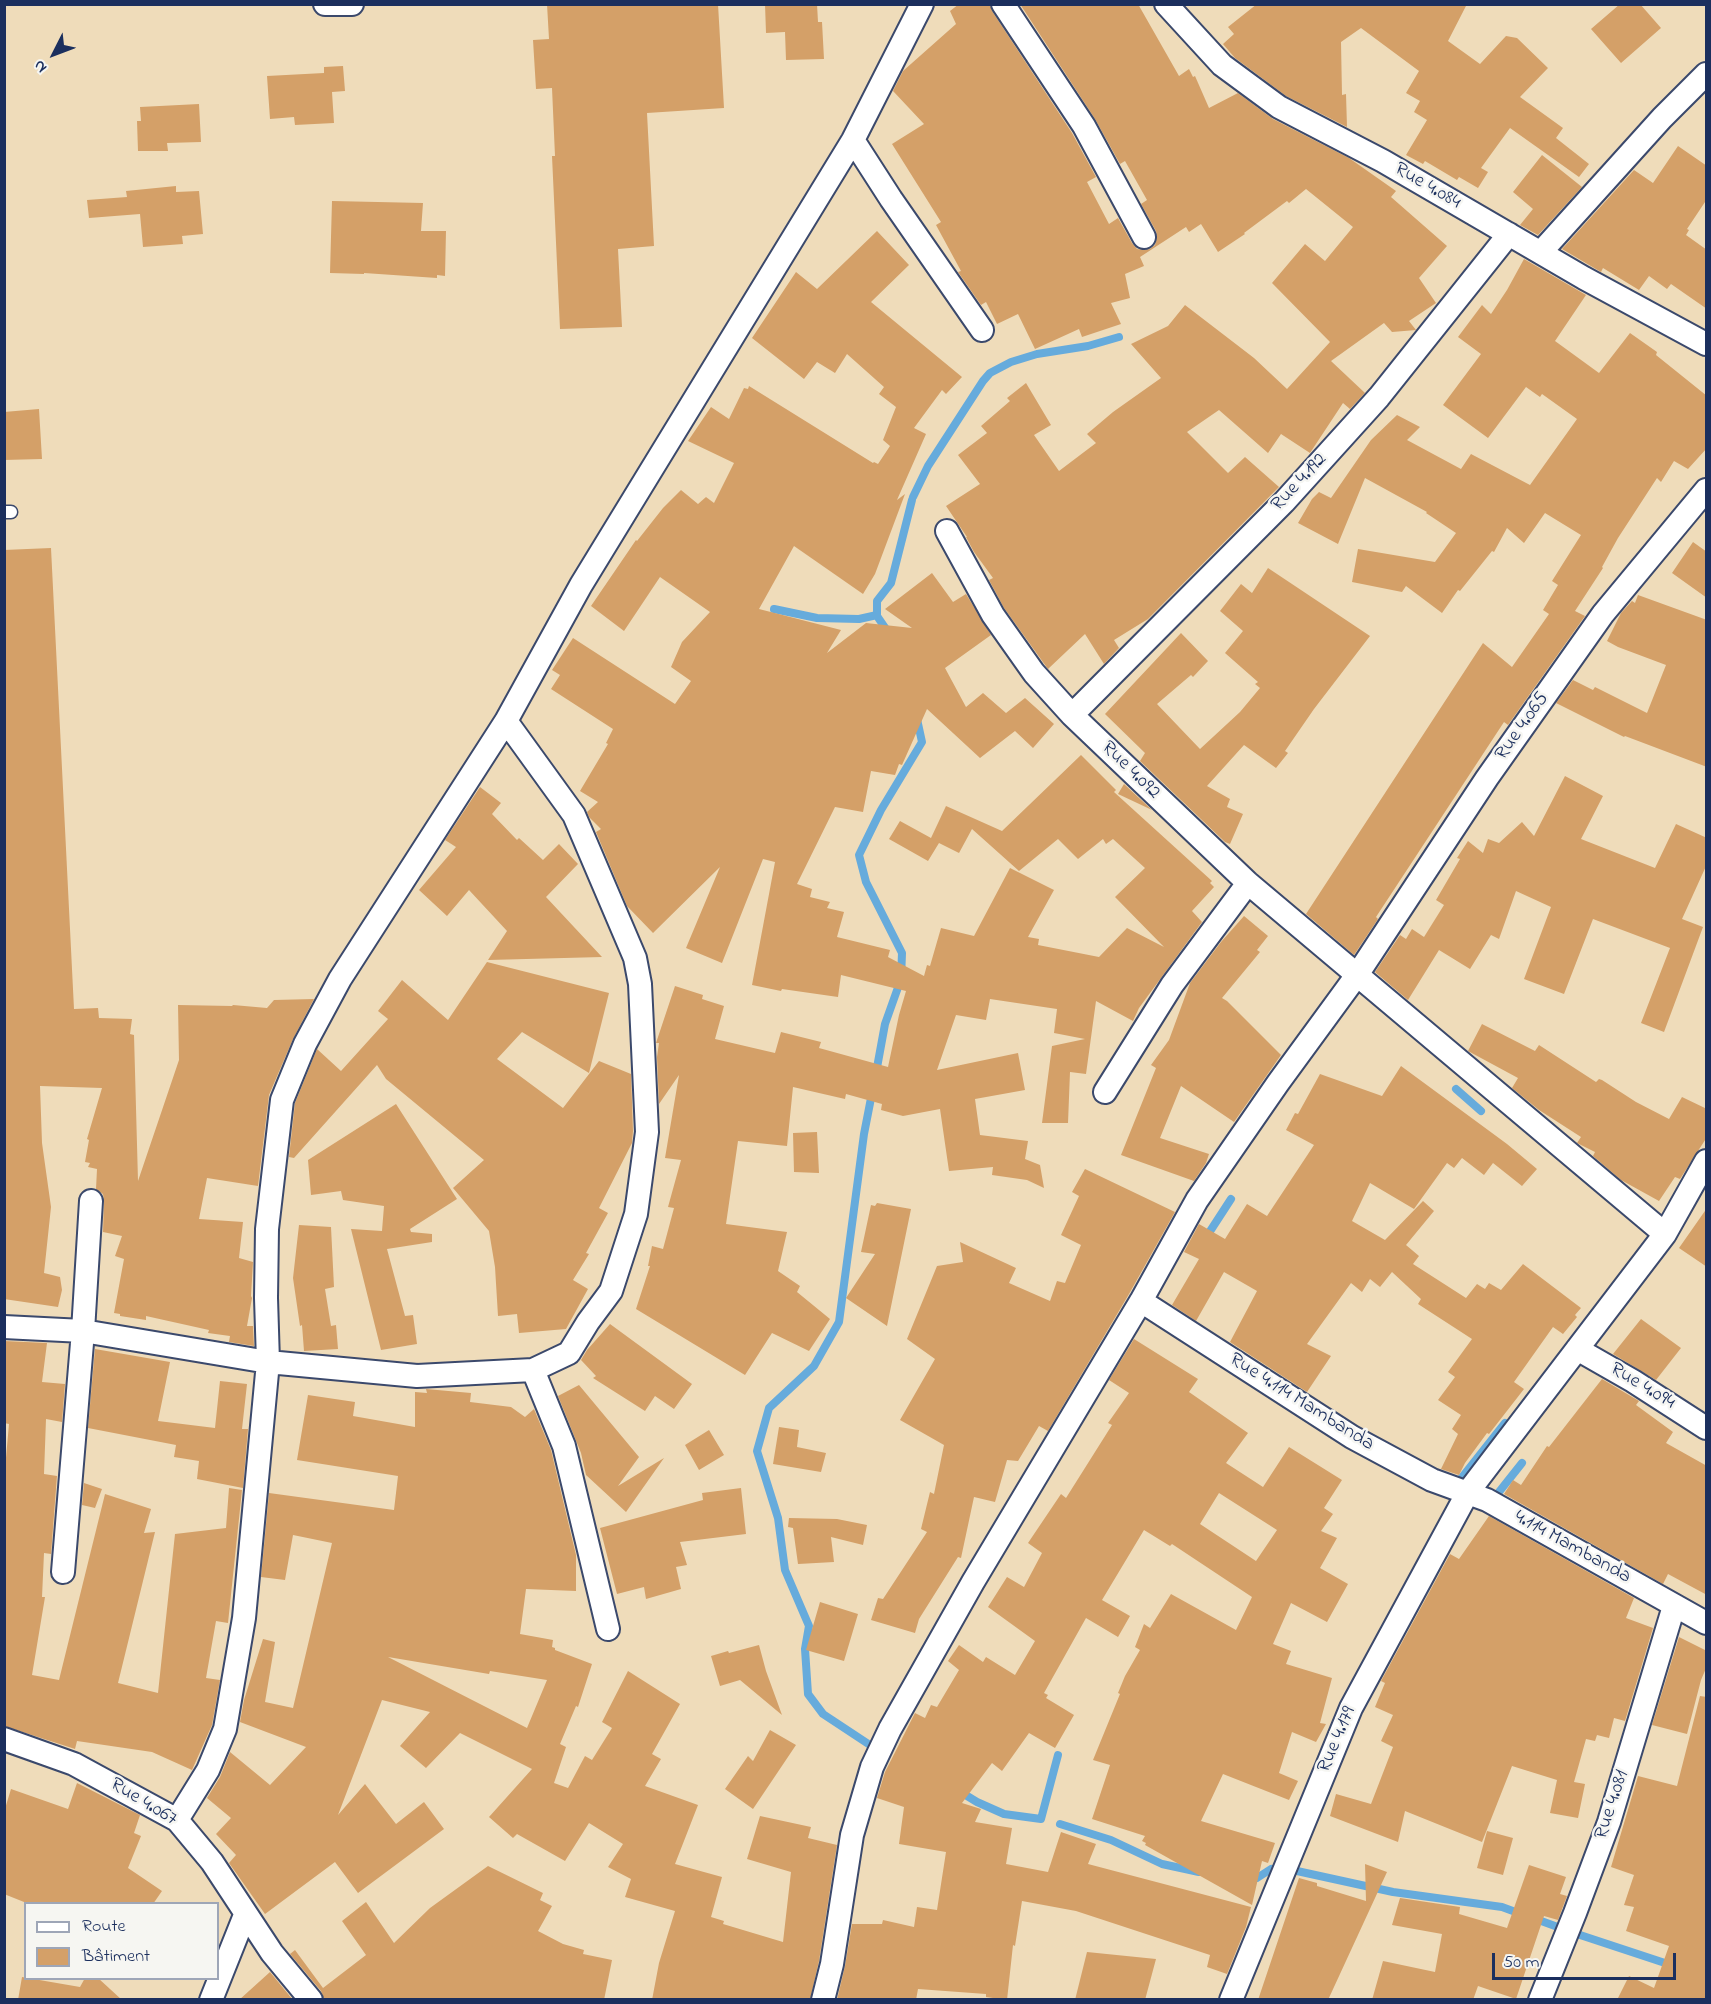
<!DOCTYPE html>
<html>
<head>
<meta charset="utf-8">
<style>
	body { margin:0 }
	#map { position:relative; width:1711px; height:2004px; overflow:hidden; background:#efdcba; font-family:"Indie Flower",sans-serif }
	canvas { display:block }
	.frame { position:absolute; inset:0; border:6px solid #1b2f5e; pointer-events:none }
	.legend { position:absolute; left:24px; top:1902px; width:195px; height:78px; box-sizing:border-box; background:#f6f6f2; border:2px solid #9ea6b7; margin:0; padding:8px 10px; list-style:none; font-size:18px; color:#1b2f5e }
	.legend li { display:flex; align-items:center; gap:12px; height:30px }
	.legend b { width:30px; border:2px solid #9ea6b7 }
	.north { position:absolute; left:24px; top:24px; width:60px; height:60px; -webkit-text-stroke:4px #f6f6f2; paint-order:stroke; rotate:228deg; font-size:16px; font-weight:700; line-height:24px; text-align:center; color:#1b2f5e }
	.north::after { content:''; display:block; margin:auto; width:21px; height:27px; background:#1b2f5e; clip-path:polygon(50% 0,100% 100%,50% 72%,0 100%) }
	.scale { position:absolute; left:1492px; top:1953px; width:184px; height:27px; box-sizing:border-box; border:3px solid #1b2f5e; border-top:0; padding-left:8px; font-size:18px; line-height:21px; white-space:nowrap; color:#1b2f5e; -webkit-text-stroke:4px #f6f6f2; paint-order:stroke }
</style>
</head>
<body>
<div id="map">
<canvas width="1711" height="2004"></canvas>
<div class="frame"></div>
<ul class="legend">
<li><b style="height:8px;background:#fff"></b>Route</li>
<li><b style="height:16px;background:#d4a068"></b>Bâtiment</li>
</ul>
<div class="north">N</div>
<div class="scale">50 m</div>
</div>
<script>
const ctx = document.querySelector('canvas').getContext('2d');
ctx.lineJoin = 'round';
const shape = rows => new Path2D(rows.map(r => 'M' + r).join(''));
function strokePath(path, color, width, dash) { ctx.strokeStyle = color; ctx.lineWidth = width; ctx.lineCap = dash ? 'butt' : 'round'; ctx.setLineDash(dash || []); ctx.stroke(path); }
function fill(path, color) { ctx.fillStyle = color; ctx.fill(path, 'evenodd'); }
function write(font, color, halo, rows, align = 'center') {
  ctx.font = font + ' "Indie Flower",sans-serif'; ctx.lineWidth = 5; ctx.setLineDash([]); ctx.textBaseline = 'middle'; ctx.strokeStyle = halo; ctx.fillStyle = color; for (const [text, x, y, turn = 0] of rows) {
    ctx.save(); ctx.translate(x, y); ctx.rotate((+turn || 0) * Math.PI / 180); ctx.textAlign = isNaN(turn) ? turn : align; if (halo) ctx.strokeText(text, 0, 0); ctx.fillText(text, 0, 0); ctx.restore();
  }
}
strokePath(shape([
	[913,497,928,466,983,381,990,373,1011,362,1037,354,1088,346,1119,337],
	[774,609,817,618,859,619,877,615],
	[888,632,877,616,877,601,891,583,912,500],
	[876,1073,885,1024,901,979,902,953,866,882,859,855,881,810,922,742,917,719],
	[1456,1089,1481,1111],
	[872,1093,864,1134,839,1322,814,1366,769,1408,757,1451,778,1518,785,1570,809,1626,805,1649,808,1694,823,1714,876,1749],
	[1205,1239,1231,1199],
	[1456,1485,1505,1423],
	[1498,1499,1495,1497,1522,1463],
	[959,1791,977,1802,1004,1814,1041,1819,1058,1755],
	[1060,1824,1111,1840,1162,1864,1199,1872],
	[1297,1871,1393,1892,1502,1907,1521,1914],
	[1250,1879,1257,1878,1271,1869],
	[1533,1918,1566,1930],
	[1571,1932,1671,1965]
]), '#66abdc', 8);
fill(shape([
	[547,4,718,4,724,108,647,113,654,246,618,249,622,327,560,329,552,156,555,156,552,88,536,89,533,40,549,39],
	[765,4,817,4,818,22,822,22,824,59,786,60,785,32,766,33],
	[959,4,990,4,992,11,1072,133,1096,177,1087,182,1109,224,1118,218,1132,243,1137,249,1144,250,1150,249,1155,245,1157,238,1156,231,1141,204,1147,200,1125,161,1120,164,1095,119,1020,4,1138,4,1179,76,1189,69,1193,77,1195,76,1209,108,1238,93,1273,119,1349,158,1396,191,1391,197,1447,246,1419,278,1436,303,1409,321,1416,330,1392,332,1384,323,1331,361,1365,393,1350,409,1343,403,1310,453,1281,434,1268,453,1219,410,1187,432,1228,473,1245,457,1279,487,1148,619,1114,640,1119,648,1104,664,1085,634,1048,669,1004,608,989,580,993,578,974,552,966,537,967,537,946,506,980,484,958,455,987,433,981,426,1010,401,1007,398,1026,383,1051,425,1034,435,1059,471,1096,443,1087,434,1113,412,1161,378,1131,344,1168,326,1185,305,1254,358,1287,389,1330,342,1272,283,1305,244,1325,261,1353,227,1306,189,1289,203,1287,201,1244,233,1245,234,1218,252,1201,224,1189,232,1186,227,1140,257,1144,266,1125,274,1130,298,1111,303,1121,324,1082,337,1079,329,1035,349,1018,314,997,324,986,302,981,305,958,272,961,271,936,225,941,222,892,144,924,124,893,91,903,71,956,24,950,11],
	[1257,4,1467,4,1448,41,1480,64,1506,36,1517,38,1548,68,1520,97,1563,128,1556,138,1589,164,1579,177,1510,128,1481,168,1488,172,1478,188,1459,177,1457,180,1425,161,1423,164,1406,155,1427,120,1414,112,1420,101,1406,93,1419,71,1361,28,1341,42,1342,95,1346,94,1347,127,1286,96,1235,58,1223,44,1234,34,1228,27],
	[1620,4,1640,4,1661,28,1621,63,1591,29],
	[343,66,345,91,332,92,334,123,295,125,294,117,270,119,267,76,324,73,324,67],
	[199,104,201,142,167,143,168,151,138,151,137,121,141,121,140,107],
	[1678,146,1707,166,1707,199,1687,229,1689,230,1686,235,1707,250,1707,309,1671,284,1667,289,1649,276,1639,290,1603,268,1601,272,1562,249,1634,170,1653,183],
	[1542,155,1582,187,1538,235,1520,225,1533,209,1513,192],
	[176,186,176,192,199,191,203,234,182,236,183,244,143,247,140,214,89,218,87,200,127,197,126,191],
	[332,201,423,203,421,231,446,231,445,276,437,275,437,278,364,273,364,274,330,273],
	[877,231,909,265,871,302,962,377,946,394,942,390,914,428,926,434,897,500,905,494,875,574,863,594,794,546,759,609,841,630,827,653,866,623,912,628,885,609,932,573,953,602,966,594,991,635,945,668,966,707,983,693,1006,713,1025,698,1054,724,1033,748,1015,731,980,758,927,709,902,765,899,764,895,775,871,771,863,812,835,807,797,884,812,889,810,897,830,902,827,908,844,912,837,937,890,950,888,957,924,976,927,965,930,966,941,928,974,936,1010,868,1054,890,1028,937,1039,939,1038,945,1099,957,1127,928,1164,947,1115,897,1145,868,1113,839,1106,844,1103,839,1078,859,1058,839,1019,871,972,829,959,853,939,843,928,861,889,839,900,821,931,838,946,806,1002,831,1081,755,1116,790,1114,792,1212,881,1210,883,1214,887,1192,911,1202,922,1139,1008,1133,1021,1096,1001,1086,1074,1070,1072,1068,1123,1042,1123,1052,1046,1085,1039,1054,1033,1057,1009,990,999,986,1020,956,1015,937,1070,1018,1053,1025,1090,975,1099,980,1135,1028,1141,1025,1159,1040,1165,1044,1188,1027,1180,992,1175,993,1167,949,1171,940,1109,903,1116,881,1110,882,1104,846,1094,845,1099,793,1087,787,1146,738,1141,726,1224,787,1232,778,1271,800,1286,797,1292,830,1319,809,1351,772,1333,745,1375,636,1309,650,1266,648,1266,652,1246,663,1249,674,1208,668,1207,681,1160,665,1158,679,1075,659,1104,657,1057,659,1043,656,1043,675,986,703,995,702,999,724,1006,715,1039,775,1053,781,1032,821,1042,819,1048,888,1067,899,1015,906,991,841,975,838,997,782,989,781,991,752,985,775,862,763,859,722,963,686,948,720,867,653,933,627,906,596,832,601,829,589,817,587,812,598,802,580,791,608,744,606,743,613,729,551,689,560,675,552,670,573,638,675,704,691,681,671,667,682,642,710,612,660,577,624,631,591,606,636,540,637,541,663,508,681,490,698,504,706,497,714,503,734,463,688,441,711,407,729,419,744,388,748,389,749,386,873,463,874,462,878,464,890,446,883,440,896,407,879,394,884,387,847,354,835,373,817,362,804,379,752,338,796,272,817,289],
	[1524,259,1586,295,1555,341,1599,373,1630,333,1657,352,1656,355,1707,396,1707,448,1688,469,1674,461,1661,482,1657,478,1618,538,1602,567,1603,568,1575,611,1585,616,1508,725,1504,722,1376,917,1378,919,1354,955,1306,914,1483,643,1512,667,1549,614,1543,610,1558,585,1552,581,1581,535,1545,513,1524,543,1507,528,1494,552,1492,551,1460,591,1458,590,1442,613,1406,586,1402,592,1352,582,1358,549,1435,562,1456,533,1426,513,1427,512,1365,478,1338,544,1298,523,1312,499,1319,492,1331,498,1371,440,1397,415,1420,427,1407,440,1461,469,1471,454,1530,485,1577,419,1542,394,1540,397,1526,387,1488,438,1443,405,1481,354,1458,337,1482,305,1491,314,1507,290],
	[39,409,42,459,4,460,4,412],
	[1693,542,1707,552,1707,598,1672,573],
	[51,548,74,1009,98,1008,99,1018,132,1019,130,1034,134,1035,138,1181,179,1060,178,1005,232,1006,233,1005,267,1008,274,1000,314,999,293,1039,269,1095,258,1186,207,1178,199,1219,243,1222,239,1258,253,1262,251,1296,252,1298,247,1326,253,1326,254,1346,229,1342,230,1336,208,1333,209,1330,146,1316,146,1320,120,1316,120,1314,114,1313,124,1259,115,1256,122,1236,103,1232,104,1201,103,1194,96,1189,97,1169,88,1167,90,1163,85,1162,89,1140,87,1139,102,1088,40,1086,42,1143,51,1207,44,1273,60,1277,62,1290,58,1307,4,1299,4,550],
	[1268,568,1370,636,1314,709,1285,751,1288,753,1276,768,1244,745,1207,786,1230,799,1227,807,1243,814,1230,844,1225,842,1140,761,1145,753,1105,714,1181,633,1208,661,1193,677,1191,675,1157,704,1200,749,1240,712,1260,688,1255,684,1258,682,1225,653,1243,631,1220,611,1241,584,1252,593],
	[1638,595,1707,620,1707,767,1625,736,1624,737,1556,703,1573,680,1593,690,1595,687,1647,713,1666,665,1618,647,1607,641,1621,613,1632,601,1635,603],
	[1565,776,1603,796,1581,839,1655,868,1676,824,1707,838,1707,864,1682,919,1703,927,1664,1032,1641,1023,1670,948,1593,919,1564,994,1524,979,1551,907,1516,891,1499,939,1491,935,1470,969,1439,950,1408,1000,1375,972,1400,935,1406,939,1412,929,1424,937,1444,905,1436,900,1460,859,1457,858,1468,841,1483,853,1488,839,1499,843,1522,822,1534,836],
	[1124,784,1152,810,1118,794],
	[480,787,501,803,492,814,517,840,519,838,543,860,559,844,578,864,546,897,602,957,488,960,507,931,469,890,447,916,419,890,456,847,445,840],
	[1244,916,1268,936,1257,950,1260,952,1222,998,1227,1001,1281,1055,1234,1122,1181,1086,1160,1138,1209,1154,1206,1163,1194,1181,1121,1155,1156,1068,1151,1065,1169,1040,1190,983,1221,942],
	[487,962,609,993,589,1073,522,1032,497,1059,563,1108,599,1061,631,1074,633,1131,632,1143,599,1208,608,1213,586,1253,589,1254,573,1280,588,1289,566,1329,519,1333,517,1314,498,1316,495,1267,489,1231,453,1188,484,1160,386,1079,377,1065,294,1158,289,1157,295,1103,317,1049,341,1071,388,1019,378,1011,402,980,448,1020],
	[1482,1024,1535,1051,1539,1045,1596,1082,1599,1079,1602,1080,1636,1102,1669,1119,1682,1097,1707,1109,1707,1137,1680,1179,1675,1177,1659,1201,1621,1180,1593,1156,1595,1152,1577,1143,1581,1137,1539,1110,1512,1088,1518,1078,1468,1051],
	[1401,1066,1507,1144,1537,1169,1522,1186,1493,1163,1484,1175,1462,1158,1454,1168,1447,1163,1414,1209,1370,1183,1352,1221,1385,1240,1423,1201,1434,1211,1406,1245,1419,1256,1413,1264,1466,1298,1477,1284,1485,1289,1489,1283,1501,1290,1523,1264,1581,1308,1575,1315,1577,1317,1563,1334,1553,1327,1514,1382,1524,1389,1489,1434,1487,1433,1465,1463,1459,1475,1441,1469,1458,1434,1452,1429,1461,1415,1438,1400,1455,1377,1448,1372,1472,1339,1418,1304,1421,1299,1392,1272,1380,1287,1370,1279,1362,1292,1351,1283,1307,1344,1331,1356,1307,1392,1230,1342,1257,1291,1224,1272,1196,1321,1172,1305,1199,1259,1184,1252,1199,1224,1225,1239,1247,1204,1267,1216,1314,1145,1286,1130,1295,1113,1298,1114,1320,1074,1382,1096],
	[396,1104,457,1199,410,1229,411,1232,432,1234,432,1242,387,1249,405,1316,413,1315,417,1344,381,1350,351,1229,382,1231,384,1206,343,1200,341,1191,311,1195,308,1160],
	[817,1132,819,1173,794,1172,793,1133],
	[1085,1169,1175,1212,1129,1294,1048,1431,1039,1426,1018,1461,1007,1460,995,1502,974,1497,961,1558,958,1557,919,1619,915,1633,871,1620,878,1598,883,1599,927,1532,921,1529,930,1492,934,1494,944,1445,900,1420,935,1359,907,1339,937,1266,963,1262,960,1242,1016,1268,1009,1283,1050,1301,1057,1281,1065,1283,1081,1245,1061,1235,1079,1196,1072,1192],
	[877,1203,911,1209,887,1326,846,1298,875,1254,861,1252,871,1205,875,1206],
	[1707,1208,1707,1267,1679,1248],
	[299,1225,331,1227,334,1287,325,1289,331,1326,336,1325,338,1349,304,1351,302,1325,300,1326,293,1278],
	[1641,1319,1681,1348,1656,1380,1613,1354],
	[610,1324,692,1384,674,1409,655,1396,645,1411,593,1378,596,1376,581,1360,587,1350],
	[1134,1339,1198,1379,1189,1392,1248,1433,1226,1463,1263,1487,1289,1447,1342,1480,1324,1508,1333,1514,1321,1531,1337,1538,1320,1568,1348,1584,1327,1622,1291,1603,1273,1644,1291,1651,1286,1664,1332,1678,1320,1723,1326,1724,1316,1742,1292,1732,1279,1773,1298,1781,1289,1800,1223,1774,1201,1821,1275,1843,1268,1863,1262,1861,1252,1905,1145,1845,1146,1843,1142,1841,1145,1836,1092,1819,1110,1765,1093,1760,1120,1694,1118,1693,1125,1676,1140,1650,1135,1647,1144,1624,1150,1628,1171,1594,1236,1630,1252,1597,1172,1544,1170,1546,1144,1530,1102,1600,1130,1616,1118,1637,1086,1618,1044,1693,1048,1695,1046,1698,1074,1715,1055,1748,1029,1733,1002,1771,992,1763,962,1803,981,1809,975,1822,1012,1828,1006,1864,1048,1872,1061,1832,1096,1844,1088,1864,1251,1907,1246,1927,1227,1974,1207,1967,1210,1955,1076,1911,1022,1901,1015,1946,1013,1945,1007,2000,986,1997,986,1994,918,1989,916,2000,837,2000,845,1966,852,1924,882,1924,883,1920,914,1927,917,1907,937,1910,946,1852,899,1844,904,1807,877,1798,885,1772,915,1713,925,1718,931,1705,937,1707,959,1670,948,1661,959,1645,983,1662,986,1657,1015,1675,1035,1641,988,1607,1007,1577,1024,1587,1042,1553,1028,1543,1061,1494,1066,1498,1112,1425,1108,1423,1129,1393,1109,1380],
	[1219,1493,1277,1530,1256,1561,1200,1524],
	[4,1341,47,1343,42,1382,65,1384,62,1422,46,1419,44,1474,57,1476,51,1554,44,1553,42,1597,45,1597,32,1675,59,1680,105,1494,151,1509,144,1533,155,1532,118,1683,158,1693,175,1534,226,1528,229,1488,242,1490,228,1623,216,1621,206,1678,220,1680,212,1725,192,1770,152,1752,77,1741,75,1749,4,1726,4,1480,9,1424,4,1423],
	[95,1349,170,1362,158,1421,215,1428,220,1381,247,1384,242,1429,248,1429,243,1488,197,1479,199,1461,174,1457,176,1445,88,1428],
	[1602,1379,1639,1401,1636,1405,1673,1432,1666,1443,1707,1466,1707,1595,1668,1574,1663,1584,1504,1494,1513,1480,1521,1485,1547,1446,1549,1447],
	[579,1385,639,1457,618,1486,664,1458,626,1512,586,1475,581,1453,558,1396],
	[426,1389,471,1393,470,1402,511,1407,525,1417,534,1409,551,1450,576,1555,576,1591,526,1589,520,1634,553,1640,552,1647,555,1648,555,1650,592,1664,578,1707,576,1706,560,1744,566,1747,554,1783,568,1788,585,1756,592,1760,612,1728,602,1722,628,1671,680,1704,652,1754,661,1759,645,1786,698,1805,675,1864,722,1877,711,1917,724,1921,723,1924,783,1942,791,1872,747,1859,760,1816,811,1827,808,1838,837,1845,819,1961,810,2000,652,2000,659,1963,675,1911,625,1897,631,1879,608,1867,623,1844,589,1823,565,1861,517,1834,513,1838,489,1817,532,1769,460,1733,426,1768,400,1746,430,1712,382,1700,338,1815,365,1784,396,1824,424,1802,444,1829,358,1893,335,1862,265,1914,229,1863,236,1855,216,1834,231,1818,207,1798,220,1777,230,1752,270,1785,306,1747,240,1722,244,1700,263,1639,275,1642,265,1702,293,1708,332,1543,293,1535,285,1580,261,1577,269,1493,394,1510,398,1476,297,1460,308,1395,355,1402,353,1416,415,1427,415,1392,427,1393],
	[388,1657,489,1674,490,1671,547,1680,527,1728],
	[779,1427,799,1430,797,1447,826,1453,821,1472,773,1464],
	[709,1430,724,1455,699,1470,685,1445],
	[84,1483,102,1489,95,1508,82,1505],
	[741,1488,746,1534,680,1542,687,1565,676,1567,681,1589,646,1599,644,1587,617,1594,600,1528,703,1500,702,1493],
	[1489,1516,1634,1598,1626,1618,1653,1628,1625,1721,1614,1718,1609,1738,1597,1735,1595,1741,1586,1739,1574,1782,1585,1784,1578,1818,1550,1813,1557,1780,1512,1766,1482,1842,1405,1811,1398,1842,1330,1816,1336,1794,1371,1804,1393,1747,1381,1741,1393,1715,1375,1707,1385,1683,1381,1681,1450,1554,1459,1559],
	[789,1518,837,1519,867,1525,863,1545,831,1537,834,1562,798,1564,793,1528,788,1527],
	[820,1602,858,1614,844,1661,806,1650],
	[1679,1637,1707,1651,1707,1666,1701,1680,1687,1734,1652,1725],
	[759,1645,766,1671,782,1715,740,1680,720,1686,711,1656,728,1651,729,1653],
	[1700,1696,1707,1697,1707,2000,1617,2000,1629,1976,1654,1988,1669,1946,1626,1931,1634,1907,1624,1905,1634,1875,1611,1867,1638,1776,1677,1786],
	[770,1730,796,1745,753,1809,725,1789,748,1756,753,1761],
	[77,1783,140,1815,134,1833,141,1836,128,1868,162,1891,153,1904,29,1904,4,1894,4,1812,11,1789,68,1809],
	[1487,1831,1513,1838,1503,1875,1477,1868],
	[1365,1864,1387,1872,1328,2000,1258,2000,1299,1878,1317,1883,1317,1886,1366,1901],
	[1529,1865,1566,1877,1560,1894,1567,1896,1558,1920,1544,1916,1516,1999,1478,1986,1473,2000,1372,2000,1383,1961,1435,1972,1442,1934,1392,1925,1400,1898,1460,1907,1459,1914,1507,1928],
	[488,1866,543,1893,540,1900,552,1906,538,1931,563,1944,584,1950,583,1954,612,1960,604,2000,324,2000,321,1991,290,1954,295,1950,323,1988,366,1955,342,1921,366,1902,394,1943,430,1908],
	[1087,1952,1156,1959,1145,2000,1075,2000],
	[270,1972,293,2000,239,2000],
	[22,1977,80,1987,85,1978,98,1978,122,2000,18,2000]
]), '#d4a068');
const lane = shape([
	[4,512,11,512]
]);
const street = shape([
	[325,4,352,4],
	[1003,4,1084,126,1144,237],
	[1166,4,1222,65,1279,107,1383,161,1584,278,1706,344],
	[853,140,891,199,982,330],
	[1541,252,1662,118,1706,74],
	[947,531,993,615,1034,673,1072,715,1248,883,1665,1234],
	[1072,715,1284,502,1379,397,1509,234],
	[1105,1092,1172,985,1248,883],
	[1141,1301,1352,1437,1432,1480,1487,1500,1706,1623],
	[4,1327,83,1331,268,1362,417,1376,533,1370,569,1353,588,1322,611,1291,636,1214,647,1132,640,984,635,958,574,815,506,721],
	[1577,1349,1633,1381,1706,1428],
	[533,1370,564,1446,608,1629],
	[63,1572,83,1331,91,1201],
	[4,1739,74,1764,177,1820,212,1862,272,1953,311,2000],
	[177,1820,208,1770,225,1729,244,1618,268,1362,266,1298,267,1229,282,1100,305,1044,340,979,506,721,581,585,853,140,922,4],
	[211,2000,245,1915],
	[823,2000,832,1964,852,1835,872,1767,890,1729,973,1582,1141,1301,1197,1200,1278,1083,1357,975,1487,778,1603,614,1706,490],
	[1231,2000,1351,1708,1468,1492,1665,1234,1706,1161],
	[1540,2000,1575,1913,1609,1822,1674,1606]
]);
strokePath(lane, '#3b496c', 15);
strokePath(street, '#3b496c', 26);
strokePath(lane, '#fff', 12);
strokePath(street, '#fff', 22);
write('20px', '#1b2f5e', '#f6f6f2', [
	["Rue 4.084",1427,187,30],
	["Rue 4.192",1300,483,-47],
	["Rue 4.065",1523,727,-55],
	["Rue 4.092",1130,771,44],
	["Rue 4.094",1642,1387,31],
	["Rue 4.114 Mambanda",1301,1403,32],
	["4.114 Mambanda",1572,1548,29],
	["Rue 4.179",1338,1740,-67],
	["Rue 4.067",143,1803,31],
	["Rue 4.081",1613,1805,-72]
]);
</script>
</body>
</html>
